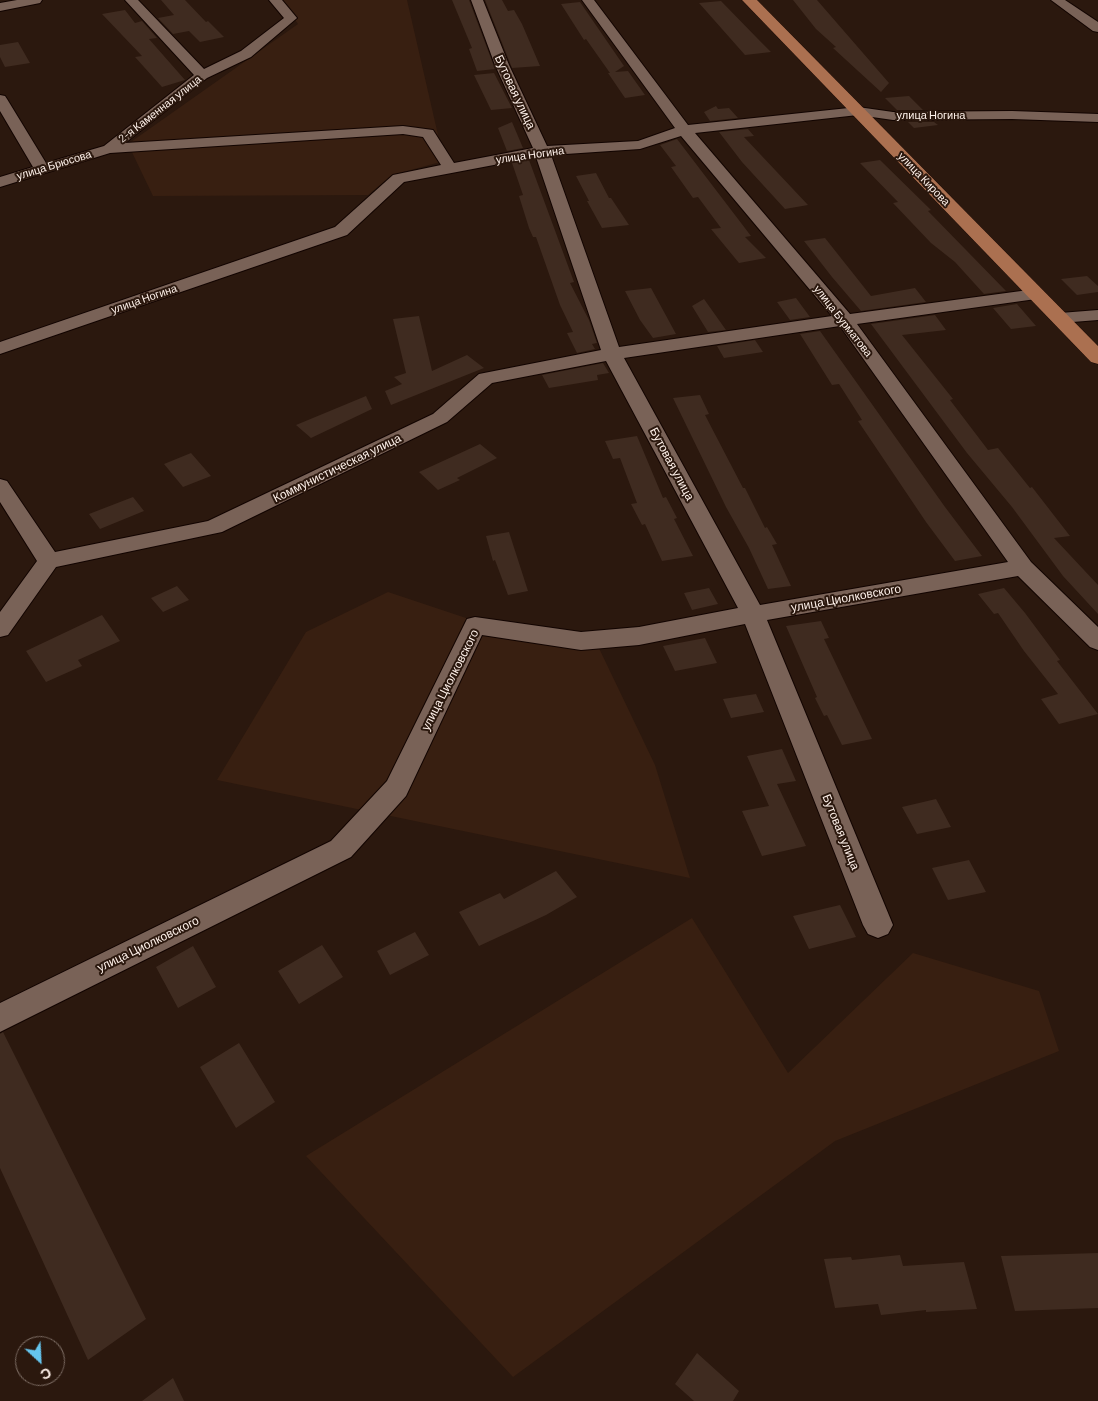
<!DOCTYPE html>
<html>
<head>
<meta charset="utf-8">
<style>
	body { margin:0 }
	#map { position:relative; width:1098px; height:1401px; overflow:hidden; background:#2b180e; font-family:Barlow,sans-serif }
	canvas { display:block }
	.north { position:absolute; left:15px; top:1336px; width:50px; height:50px; box-sizing:border-box; background:#2b180e; border:1px solid #7f6f66; border-radius:50%; rotate:155deg; font-size:14px; font-weight:700; line-height:20px; text-align:center; color:#fef1ea }
	.north::after { content:''; display:block; margin:auto; width:18px; height:22px; background:#65c5ee; clip-path:polygon(50% 0,100% 100%,50% 72%,0 100%) }
</style>
</head>
<body>
<div id="map">
<canvas width="1098" height="1401"></canvas>
<div class="north">С</div>
</div>
<script>
const ctx = document.querySelector('canvas').getContext('2d');
ctx.lineJoin = 'round';
function fill(path, color) { ctx.fillStyle = color; ctx.fill(path, 'evenodd'); }
const shape = rows => new Path2D(rows.map(r => 'M' + r).join(''));
function strokePath(path, color, width, dash) { ctx.strokeStyle = color; ctx.lineWidth = width; ctx.lineCap = dash ? 'butt' : 'round'; ctx.setLineDash(dash || []); ctx.stroke(path); }
function write(font, color, halo, rows, align = 'center') {
  ctx.font = font + ' Barlow,sans-serif'; ctx.lineWidth = 4; ctx.setLineDash([]); ctx.textBaseline = 'middle'; ctx.strokeStyle = halo; ctx.fillStyle = color; for (const [text, x, y, turn = 0] of rows) {
    ctx.save(); ctx.translate(x, y); ctx.rotate((+turn || 0) * Math.PI / 180); ctx.textAlign = isNaN(turn) ? turn : align; if (halo) ctx.strokeText(text, 0, 0); ctx.fillText(text, 0, 0); ctx.restore();
  }
}
fill(shape([
	[282,0,407,0,444,161,392,175,368,195,153,196,128,144,298,24],
	[388,592,475,621,596,642,655,765,690,878,217,780,306,632],
	[692,918,788,1073,913,953,1039,991,1059,1051,835,1141,513,1377,306,1156]
]), '#381f11');
fill(shape([
	[161,0,185,0,206,22,208,21,224,37,200,42,189,31,173,34,158,18,174,15],
	[452,0,469,0,495,69,477,71,469,49,472,48],
	[485,0,502,0,508,11,514,10,522,24,540,66,512,68],
	[793,0,817,0,889,83,881,92,833,48,836,47,816,29],
	[721,1,758,39,771,52,745,55,699,3],
	[580,2,624,66,615,72,628,71,645,95,625,98,608,73,610,73,586,39,584,40,561,4],
	[125,10,135,23,142,21,157,38,149,39,185,80,162,87,135,57,142,56,102,14],
	[18,42,30,63,5,67,0,57,0,45],
	[494,73,512,108,491,110,474,75],
	[909,96,923,110,897,110,885,98],
	[716,106,718,109,729,108,738,118,710,121,704,112],
	[512,122,523,148,507,151,498,128],
	[908,122,934,122,938,125,914,128],
	[748,129,754,136,744,137,808,205,785,209,742,162,719,132],
	[677,139,751,236,745,237,766,258,739,263,711,229,721,228,698,197,693,198,671,167,676,166,660,145],
	[529,160,574,282,570,283,589,320,597,343,592,344,595,349,577,353,567,333,573,332,560,305,536,237,533,237,529,228,519,196,523,195,512,163],
	[880,160,931,210,928,211,1006,291,984,294,955,262,931,243,893,203,898,202,860,163],
	[596,173,609,198,611,198,629,225,602,228,587,201,589,201,576,176],
	[825,238,871,296,915,288,926,302,861,311,832,277,804,241],
	[1087,276,1098,286,1098,292,1077,295,1061,279],
	[651,288,676,334,653,338,640,320,625,291],
	[796,298,810,317,790,320,777,302],
	[704,299,726,330,708,332,692,306],
	[1017,304,1036,326,1011,329,993,308],
	[935,315,946,330,902,335,953,399,950,400,988,450,998,448,1030,488,1032,487,1070,536,1054,538,1098,585,1098,614,1063,576,1012,507,967,453,871,324],
	[419,316,432,371,467,355,484,368,391,405,385,391,402,384,394,377,406,373,393,319],
	[820,331,945,507,982,556,955,561,926,522,858,421,862,420,839,384,832,385,800,334],
	[755,340,763,352,724,358,717,346],
	[603,363,609,373,597,375,598,380,549,388,542,375],
	[700,395,709,414,705,415,743,488,745,488,765,528,767,527,777,544,772,545,791,586,768,589,749,548,726,507,673,398],
	[366,396,372,409,311,438,296,425],
	[637,436,663,498,666,497,677,518,674,519,693,556,662,561,645,524,642,525,631,504,637,503,620,458,613,459,605,441],
	[480,444,497,458,457,478,460,480,438,490,419,472],
	[191,453,211,476,183,487,164,464],
	[133,497,144,511,100,529,89,514],
	[509,532,528,591,508,595,495,560,493,561,486,536],
	[177,586,189,600,163,612,151,598],
	[709,588,718,604,692,610,684,593],
	[1004,588,1025,613,1060,660,1057,661,1098,714,1059,724,1041,699,1058,694,1024,651,998,613,994,614,978,594],
	[102,615,120,641,78,660,82,666,46,682,26,651],
	[821,621,829,638,824,639,872,739,842,745,827,715,824,716,815,698,817,697,786,626],
	[705,638,717,663,675,671,663,646],
	[756,694,764,712,731,718,723,699],
	[782,749,796,781,777,784,806,846,762,856,742,811,769,806,747,756],
	[936,799,951,827,917,834,902,807],
	[969,860,986,892,948,900,932,868],
	[556,871,577,897,546,915,479,946,459,912,500,893,504,899],
	[840,905,856,937,809,949,793,916],
	[415,932,429,955,390,975,377,951],
	[322,945,343,977,299,1004,278,971],
	[193,946,216,987,178,1008,156,967],
	[3,1032,146,1319,88,1360,0,1168,0,1034],
	[239,1043,275,1102,236,1128,200,1067],
	[1098,1253,1098,1308,1015,1311,1001,1256],
	[900,1255,903,1266,964,1262,977,1309,926,1312,926,1310,881,1315,878,1304,835,1308,824,1259,851,1257,852,1260],
	[697,1353,739,1391,733,1401,694,1401,675,1384],
	[173,1378,184,1401,142,1401]
]), '#3f2b20');
const minor = shape([
	[17,0,42,0,40,3,0,11,0,3,17,0],
	[125,0,138,0,204,69,241,51,284,18,269,0,282,0,297,18,251,57,207,78,125,143,403,126,433,130,454,163,533,148,495,65,471,0,483,0,509,65,547,146,638,141,675,128,582,0,594,0,688,125,858,107,893,112,1012,111,1098,114,1098,122,1012,119,893,120,858,115,695,133,850,314,1036,289,1042,290,1045,294,1042,298,1036,299,857,324,1031,562,1098,627,1098,650,1090,647,1018,576,767,620,893,925,888,934,878,938,868,934,863,925,745,624,639,645,581,650,482,635,406,796,351,857,0,1032,0,1003,331,841,387,781,467,619,475,617,581,632,639,627,738,608,606,361,492,383,447,422,222,532,56,567,8,635,0,637,0,612,37,561,0,502,0,479,7,481,55,552,208,521,433,414,479,374,601,350,536,157,404,182,347,235,0,354,0,342,335,227,393,175,441,165,423,137,403,134,110,153,0,187,0,177,33,167,0,111,0,95,5,96,7,99,46,163,104,146,194,75,125,0],
	[681,136,832,316,619,347,551,155,640,149,681,136],
	[840,326,1008,562,760,605,624,358,840,326],
	[1051,0,1065,0,1098,22,1098,32,1093,31,1051,0],
	[1098,310,1098,320,1060,323,1054,322,1051,318,1054,314,1060,313,1098,310]
]);
const major = shape([
	[742,0,757,0,1098,346,1098,364,1091,362,742,0]
]);
strokePath(minor, '#120400', 2);
strokePath(major, '#120400', 1);
fill(minor, '#796257');
fill(major, '#ab7050');
write('11px', '#fef1ea', '#2b180e', [
	["2-я Каменная улица",160,109,-38],
	["улица Ногина",931,115],
	["улица Ногина",530,155,-8],
	["улица Брюсова",54,165,-17],
	["улица Кирова",924,179,46],
	["улица Ногина",144,299,-19],
	["улица Бурматова",843,321,52]
]);
write('12px', '#fef1ea', '#2b180e', [
	["Бутовая улица",515,92,65],
	["Бутовая улица",672,464,62],
	["Коммунистическая улица",337,468,-26],
	["улица Циолковского",846,598,-10],
	["улица Циолковского",450,680,-63],
	["Бутовая улица",841,832,68],
	["улица Циолковского",148,944,-26]
]);
</script>
</body>
</html>
